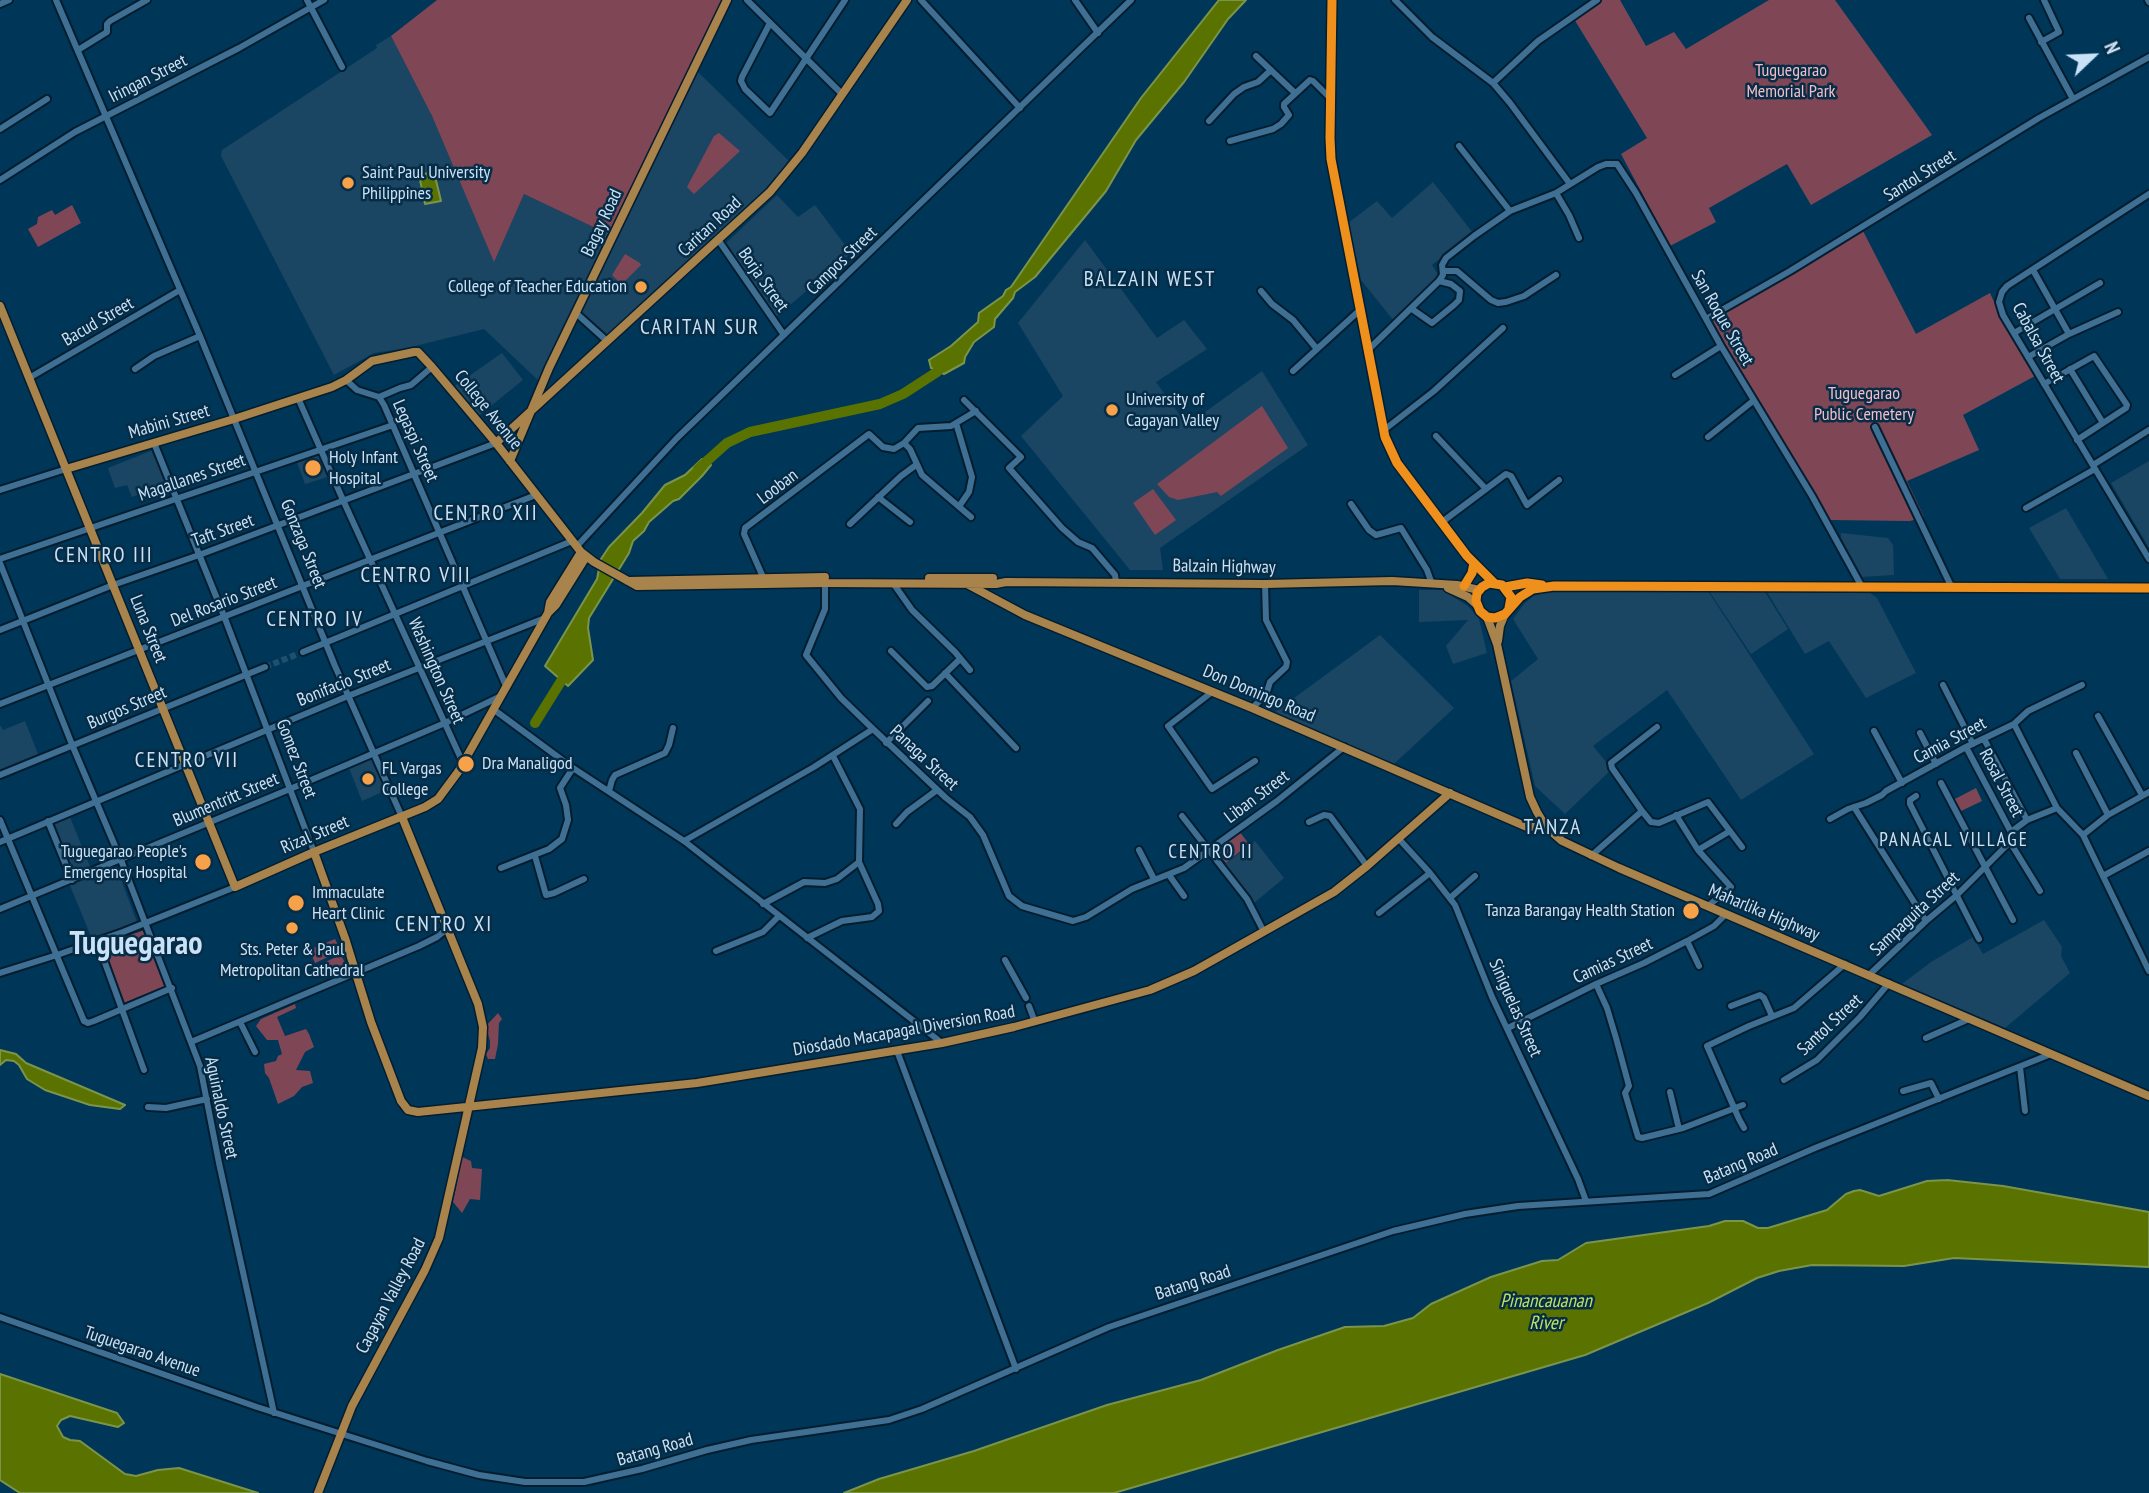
<!DOCTYPE html>
<html>
<head>
<meta charset="utf-8">
<style>
	body { margin:0 }
	#map { position:relative; width:2149px; height:1493px; overflow:hidden; background:#003758; font-family:"PT Sans Narrow",sans-serif }
	canvas { display:block }
	.north { position:absolute; left:2058px; top:21px; width:70px; height:70px; -webkit-text-stroke:5px #062c46; paint-order:stroke; rotate:67deg; font-size:19px; font-weight:700; line-height:28px; text-align:center; color:#c9e2f7 }
	.north::after { content:''; display:block; margin:auto; width:24px; height:32px; background:#c9e2f7; clip-path:polygon(50% 0,100% 100%,50% 72%,0 100%) }
</style>
</head>
<body>
<div id="map">
<canvas width="2149" height="1493"></canvas>
<div class="north">N</div>
</div>
<script>
const ctx = document.querySelector('canvas').getContext('2d');
ctx.lineJoin = 'round';
function fill(path, color) { ctx.fillStyle = color; ctx.fill(path, 'evenodd'); }
const shape = rows => new Path2D(rows.map(r => 'M' + r).join(''));
function strokePath(path, color, width, dash) { ctx.strokeStyle = color; ctx.lineWidth = width; ctx.lineCap = dash ? 'butt' : 'round'; ctx.setLineDash(dash || []); ctx.stroke(path); }
function write(font, color, halo, rows, align = 'center') {
  ctx.font = font + ' "PT Sans Narrow",sans-serif'; ctx.lineWidth = 5; ctx.setLineDash([]); ctx.textBaseline = 'middle'; ctx.strokeStyle = halo; ctx.fillStyle = color; for (const [text, x, y, turn = 0] of rows) {
    ctx.save(); ctx.translate(x, y); ctx.rotate((+turn || 0) * Math.PI / 180); ctx.textAlign = isNaN(turn) ? turn : align; if (halo) ctx.strokeText(text, 0, 0); ctx.fillText(text, 0, 0); ctx.restore();
  }
}
fill(shape([
	[391,36,432,116,494,261,524,194,608,234,540,382,484,329,407,348,374,353,334,375,221,156,222,150,377,48,376,45],
	[696,70,791,163,768,191,606,337,579,313],
	[1433,182,1473,233,1432,265,1439,276,1394,321,1361,280,1348,223,1377,201,1392,218],
	[777,195,798,217,815,205,851,253,776,317,725,244],
	[1085,240,1157,338,1184,320,1207,349,1156,382,1187,425,1262,371,1308,445,1160,548,1163,570,1130,570,1021,436,1063,396,1018,323],
	[502,353,523,380,476,418,452,388],
	[153,450,166,484,132,497,127,485,115,488,108,468],
	[319,452,331,476,305,484,296,460],
	[2149,461,2149,548,2111,483],
	[2066,508,2108,579,2060,579,2029,528],
	[1841,533,1888,538,1893,545,1894,575,1862,577,1841,538],
	[1419,590,1442,590,1468,606,1479,619,1487,653,1453,664,1446,646,1468,620,1419,622],
	[1558,591,1708,591,1814,754,1741,800,1667,690,1593,746,1612,769,1565,814,1535,786,1511,681,1538,659,1513,619,1524,604,1533,596,1543,593],
	[1709,591,1765,592,1788,629,1751,654],
	[1767,592,1870,593,1877,598,1916,673,1866,698,1829,641,1805,654],
	[1380,635,1454,708,1394,764,1275,712],
	[25,721,38,754,0,770,0,725,3,730],
	[368,759,374,760,387,790,362,801,349,768],
	[70,817,91,869,72,877,51,825],
	[1255,841,1284,878,1254,903,1224,865],
	[116,866,137,922,92,939,69,883],
	[2044,920,2062,947,2061,956,2070,973,2005,1028,1902,984,1931,962,1973,937,1983,954]
]), '#1a4563');
fill(shape([
	[437,0,723,0,679,94,608,234,524,194,494,262,432,116,391,36],
	[1601,0,1620,0,1646,46,1674,32,1686,49,1769,0,1835,0,1932,135,1811,205,1787,164,1709,208,1716,222,1670,246,1621,154,1647,138,1574,19],
	[719,133,740,151,694,194,687,187,714,136],
	[72,205,81,223,38,247,28,229,37,224,38,217,52,210,55,215],
	[1863,231,1916,334,1990,293,2000,315,2035,376,1963,415,1979,450,1907,481,1924,517,1910,521,1829,520,1710,321],
	[625,254,640,263,641,265,624,282,620,283,612,275],
	[1262,406,1288,448,1221,496,1217,492,1178,500,1169,497,1157,484],
	[1153,489,1176,520,1155,535,1133,503],
	[1976,788,1982,801,1959,812,1953,800],
	[1239,831,1249,844,1226,863,1216,850],
	[145,930,168,985,121,1004,101,945],
	[335,939,341,951,315,963,309,950],
	[341,955,346,965,322,977,316,966],
	[295,1004,296,1008,277,1017,285,1036,306,1029,309,1034,314,1047,305,1052,296,1070,310,1071,313,1083,302,1087,294,1096,278,1104,269,1078,265,1073,264,1064,276,1061,278,1056,282,1054,278,1040,267,1040,256,1026,261,1019],
	[498,1013,502,1019,499,1023,498,1044,495,1059,488,1059,486,1054,490,1048,490,1041,486,1026],
	[462,1157,471,1161,472,1168,482,1169,480,1200,470,1199,462,1213,453,1202]
]), '#7f4756');
const water = shape([
	[1219,0,1246,0,1228,19,1184,82,1136,140,1106,191,1035,277,1015,292,1013,298,995,319,994,327,974,342,965,357,964,363,944,374,931,368,929,360,951,346,978,322,979,313,1003,296,1006,290,1011,287,1141,98,1219,0],
	[434,172,441,201,425,204,419,175,434,172],
	[702,459,711,465,702,476,679,499,673,501,649,522,644,531,633,541,629,553,589,618,588,628,593,660,568,686,545,666,597,579,601,559,609,547,642,513,665,485,685,475,702,459],
	[0,1050,16,1054,26,1063,125,1105,120,1109,90,1105,45,1090,27,1079,19,1065,14,1061,6,1060,0,1065,0,1050],
	[1947,1180,2003,1186,2149,1212,2149,1267,1954,1258,1904,1266,1812,1265,1779,1271,1757,1278,1708,1303,1585,1355,1114,1493,844,1493,879,1479,974,1451,1107,1405,1201,1380,1278,1350,1345,1327,1384,1326,1413,1318,1431,1304,1491,1277,1542,1261,1558,1260,1586,1243,1709,1226,1725,1221,1743,1221,1758,1228,1768,1228,1827,1210,1846,1194,1854,1191,1860,1190,1879,1196,1927,1181,1947,1180],
	[0,1374,117,1413,124,1423,118,1427,70,1416,61,1420,57,1426,63,1437,70,1440,80,1441,125,1474,136,1476,158,1470,179,1468,258,1493,20,1493,0,1480,0,1374]
]);
fill(water, '#5a7300');
strokePath(water, '#7b944a', 2);
strokePath(shape([
	[698,469,727,443,750,432,880,404,903,394,937,372,945,363],
	[535,723,568,670]
]), '#5a7300', 10);
strokePath(shape([
	[265,667,303,652]
]), '#1e5170', 6, [6, 3]);
const minor = shape([
	[56,0,200,336,335,666,402,817],
	[307,0,342,67],
	[747,0,842,94],
	[921,0,1020,108],
	[1075,0,1098,33],
	[1395,0,1432,37,1493,83,1510,103,1570,184],
	[2148,0,2149,2],
	[0,4,9,0],
	[2029,18,2073,99],
	[770,23,742,77,741,81,745,89,770,113,845,0],
	[2041,42,2059,32,2044,0],
	[78,50,107,32,107,24,110,21,147,0],
	[1256,56,1295,93],
	[1493,83,1538,41,1597,0],
	[1209,121,1234,94,1244,87,1258,82,1271,70],
	[0,129,47,99],
	[1230,141,1273,129,1281,124,1289,115,1284,107,1284,104,1310,80,1313,81,1330,98],
	[1459,146,1510,211],
	[0,180,75,132,239,48,324,0],
	[1556,193,1569,215,1579,238],
	[2149,194,2007,286,2002,292,1999,302,2003,315,2149,559],
	[719,241,784,335],
	[2033,270,2069,334],
	[1443,271,1457,271,1491,300,1498,303,1506,302,1524,296,1556,275],
	[1261,291,1272,304,1293,320,1317,349],
	[1412,309,1432,323,1454,305,1459,300,1460,291,1451,284,1439,281],
	[577,314,607,341],
	[1706,319,1790,271,2039,118,2149,57],
	[2014,333,2100,283],
	[1369,349,1439,281,1443,275,1442,265,1446,258,1474,236,1510,211,1556,193,1598,167,1606,164,1617,164,1636,193,1721,346,1812,496,1862,587],
	[2028,357,2069,334,2118,312],
	[135,369,154,356,200,336],
	[2070,369,2103,423],
	[1293,371,1361,309],
	[1675,375,1721,346],
	[29,378,180,290],
	[346,380,357,390,379,397,384,405,506,686],
	[2044,384,2094,356,2127,405,2126,408,2077,440],
	[379,397,400,388,411,385,432,367],
	[298,398,343,500,463,763],
	[964,400,1021,457,1009,468,1062,528,1078,542,1092,548,1115,575,1116,582],
	[956,423,972,477,969,492,960,505],
	[1875,427,1952,588],
	[1384,430,1434,391,1503,328],
	[1436,436,1486,489],
	[1708,437,1753,401],
	[154,443,224,616,314,852],
	[904,443,910,449,922,475,971,517],
	[2093,465,2149,430],
	[0,490,66,469],
	[878,497,910,522],
	[1351,504,1369,530,1376,535,1401,528,1427,570,1432,584],
	[2026,508,2095,469],
	[1442,522,1506,474,1511,476,1527,505,1559,480],
	[850,524,901,476,916,465],
	[577,546,677,438,1131,0],
	[0,559,393,425],
	[0,563,73,747,121,860,200,1066,219,1163,274,1413],
	[763,577,744,534,745,528,869,434,883,447,894,449,904,443,918,428,951,426,976,411],
	[825,583,825,609,806,655,841,698,873,729,946,798,970,817,983,835,1009,896,1022,906,1073,921,1086,917,1132,889,1184,868,1277,801,1344,747],
	[893,583,912,610,955,652,970,670],
	[0,630,113,585,199,555,496,443],
	[891,651,927,687,932,686,960,659],
	[303,652,572,541],
	[945,673,1016,748],
	[1943,685,1973,744],
	[1212,692,1168,726,1212,789,1255,761],
	[0,704,536,495],
	[1252,708,1266,695,1270,682,1286,667,1287,662,1266,620,1265,584],
	[493,709,573,768,684,841,942,1043],
	[2098,716,2142,795],
	[2014,724,2057,808],
	[1657,727,1611,763,1612,768,1642,811,1651,822,1659,823,1708,802,1742,847],
	[1874,731,1902,783],
	[1920,733,1936,764],
	[1984,739,2027,820],
	[886,743,928,701],
	[1966,747,2011,832],
	[2076,753,2108,815],
	[0,775,265,667],
	[1941,783,2013,920],
	[609,791,612,780,615,775,665,753,669,745,673,728],
	[1916,796,1910,800,1910,804,1979,939],
	[1854,807,1926,921],
	[1676,815,1698,850,1731,887,1708,906],
	[1182,816,1247,899,1264,932],
	[1830,819,1848,809,1866,803,1882,795,1886,791,1966,747,2014,724,2028,711,2082,685],
	[0,820,84,1021,88,1023,94,1021,172,988],
	[48,821,72,880],
	[1309,822,1324,815,1330,816,1367,866],
	[896,824,907,812,937,790],
	[2083,835,2108,815,2149,792],
	[1399,839,1430,873,1455,905,1492,997,1578,1179,1586,1201],
	[684,841,814,767,873,729],
	[0,842,348,696,545,618],
	[2010,842,2040,891],
	[1139,850,1154,879],
	[1698,850,1730,831],
	[535,856,546,895,554,893,584,879],
	[1591,856,1642,811],
	[501,868,549,849,562,839,568,820,566,805,560,788,573,768],
	[1169,875,1184,896],
	[2103,876,2149,851],
	[1450,898,1475,876],
	[763,904,804,882,825,883,837,879,859,862],
	[0,909,290,789,445,723,499,697],
	[1379,913,1430,873],
	[807,938,842,921,872,917,879,911,878,904,859,862,860,809,833,756],
	[97,941,144,1070],
	[1687,941,1699,966],
	[716,951,763,932,779,916],
	[1005,960,1026,998],
	[0,973,57,955,123,932,235,887],
	[1869,975,1926,921,1957,895,2010,842,2011,832,2027,820,2057,808,2083,835,2149,971],
	[1596,984,1607,1008,1616,1038,1629,1086,1625,1093,1638,1137,1642,1138,1683,1128,1743,1105],
	[1029,1006,1035,1022],
	[1731,1006,1760,995,1764,998,1772,1016],
	[240,1022,255,1052],
	[1508,1028,1596,984,1644,963,1687,941,1714,926,1726,914],
	[1926,1038,1969,1019],
	[191,1042,419,946,437,937,447,929],
	[897,1051,1016,1369],
	[2020,1067,2025,1111],
	[1784,1080,1817,1060,1860,1017,1889,983],
	[1903,1091,1931,1083,1939,1099],
	[1670,1092,1679,1129],
	[148,1107,166,1108,207,1099],
	[1744,1128,1739,1119,1707,1046,1749,1026,1794,1008,1845,964],
	[0,1317,257,1407,427,1461,479,1475,525,1482,584,1482,642,1469,707,1450,751,1440,889,1420,922,1409,1109,1327,1393,1231,1465,1214,1518,1206,1709,1194,1815,1148,2051,1054]
]);
const major = shape([
	[0,306,235,887,314,852,425,807,438,799,458,772,548,613,556,605,586,557],
	[496,443,770,192,802,153,907,0],
	[510,461,549,368,727,0],
	[66,469,234,419,332,387,346,380,372,361,414,352,418,352,432,367,496,443,581,552,594,562,637,586,825,583,996,584,1006,582,1265,584,1392,581,1457,585,1479,590],
	[929,578,993,578],
	[628,581,825,577],
	[967,584,1025,615,1252,708,1527,827,1546,827],
	[1448,588,1468,597,1477,605],
	[548,613,550,602,581,552],
	[1487,617,1497,644,1530,797,1537,812,1546,827,1562,841,1619,868,2149,1096],
	[1498,641,1500,626,1505,614],
	[314,852,345,938,371,1022,401,1101,408,1110,418,1112,697,1083,942,1043,1014,1027,1150,990,1194,971,1334,892,1367,866,1450,793],
	[318,1493,352,1406,425,1270,439,1238,482,1048,483,1027,478,1004,402,817]
]);
const highway = shape([
	[1332,0,1330,138,1331,159,1385,437,1397,463,1467,556,1494,583],
	[1464,586,1472,573,1474,563],
	[1505,587,1527,583,1542,585],
	[1509,608,1511,597,1502,585,1489,583,1482,587,1477,593,1476,601,1480,611,1487,617,1495,618,1505,614,1520,597,1533,589,1554,586,2149,588]
]);
strokePath(minor, '#041d2f', 10);
strokePath(major, '#041d2f', 11);
strokePath(highway, '#041d2f', 12);
strokePath(minor, '#3f6f93', 6);
strokePath(major, '#a9834c', 8);
strokePath(highway, '#ef901c', 9);
for (const [x, y, r, color] of [
	[348,183,7,"#f7a149"],
	[641,287,7,"#f7a149"],
	[1112,410,7,"#f7a149"],
	[313,468,9,"#f7a149"],
	[466,764,9,"#f7a149"],
	[368,779,7,"#f7a149"],
	[203,862,9,"#f7a149"],
	[296,903,9,"#f7a149"],
	[1691,911,9,"#f7a149"],
	[292,928,7,"#f7a149"]
]) { const dot = new Path2D(); dot.arc(x, y, r, 0, 2 * Math.PI); ctx.fillStyle = color; ctx.fill(dot); strokePath(dot, '#062c46', 2.5); }
write('18px', '#f3bdc9', '#062c46', [
	["Tuguegarao",1791,71],
	["Memorial Park",1791,92],
	["Tuguegarao",1864,394],
	["Public Cemetery",1864,415]
]);
write('18px', '#c9e2f7', '#062c46', [
	["Iringan Street",148,79,-27],
	["Santol Street",1920,176,-32],
	["Bagay Road",602,223,-65],
	["Caritan Road",710,227,-43],
	["Campos Street",842,261,-44],
	["Borja Street",763,280,55],
	["San Roque Street",1722,318,60],
	["Bacud Street",98,322,-30],
	["Cabalsa Street",2038,343,61],
	["College Avenue",488,410,51],
	["Mabini Street",169,422,-16],
	["Legaspi Street",415,441,66],
	["Magallanes Street",192,478,-19],
	["Looban",778,487,-37],
	["Taft Street",223,531,-20],
	["Gonzaga Street",303,544,68],
	["Balzain Highway",1224,567,1],
	["Del Rosario Street",224,602,-21],
	["Luna Street",148,629,68],
	["Washington Street",436,671,66],
	["Bonifacio Street",344,683,-22],
	["Don Domingo Road",1259,694,23],
	["Burgos Street",127,708,-23],
	["Camia Street",1950,741,-28],
	["Panaga Street",924,758,43],
	["Gomez Street",296,759,69],
	["Rosal Street",2001,783,62],
	["Liban Street",1257,797,-37],
	["Blumentritt Street",226,800,-23],
	["Rizal Street",315,835,-23],
	["Maharlika Highway",1764,913,23],
	["Sampaguita Street",1915,914,-43],
	["Camias Street",1613,961,-25],
	["Siniguelas Street",1515,1008,66],
	["Santol Street",1830,1025,-43],
	["Diosdado Macapagal Diversion Road",904,1031,-10],
	["Aguinaldo Street",221,1108,78],
	["Batang Road",1741,1164,-23],
	["Batang Road",1193,1283,-18],
	["Cagayan Valley Road",391,1296,-62],
	["Tuguegarao Avenue",142,1352,19],
	["Batang Road",655,1450,-16]
]);
write('18px', '#c9e2f7', '#062c46', [
	["Saint Paul University",362,173],
	["Philippines",362,194],
	["College of Teacher Education",627,287,"right"],
	["University of",1126,400],
	["Cagayan Valley",1126,421],
	["Holy Infant",329,458],
	["Hospital",329,479],
	["Dra Manaligod",482,764],
	["FL Vargas",382,769],
	["College",382,790],
	["Tuguegarao People's",187,852,"right"],
	["Emergency Hospital",187,873,"right"],
	["Immaculate",312,893],
	["Heart Clinic",312,914],
	["Tanza Barangay Health Station",1675,911,"right"],
	["Sts. Peter & Paul",292,950,"center"],
	["Metropolitan Cathedral",292,971,"center"]
], 'left');
ctx.letterSpacing = '2px';
write('19px', '#c9e2f7', '#062c46', [
	["PANACAL VILLAGE",1954,841],
	["CENTRO II",1211,853]
]);
ctx.letterSpacing = '0px';
write('italic 19px', '#bde264', '#062c46', [
	["Pinancauanan",1546,1302],
	["River",1546,1324]
]);
ctx.letterSpacing = '2px';
write('21px', '#c9e2f7', '#062c46', [
	["BALZAIN WEST",1150,280],
	["CARITAN SUR",700,328],
	["CENTRO XII",486,514],
	["CENTRO III",104,556],
	["CENTRO VIII",416,576],
	["CENTRO IV",315,620],
	["CENTRO VII",187,761],
	["TANZA",1553,828],
	["CENTRO XI",444,925]
]);
ctx.letterSpacing = '0px';
write('bold 32px', '#c9e2f7', '#062c46', [
	["Tuguegarao",136,945]
]);
</script>
</body>
</html>
